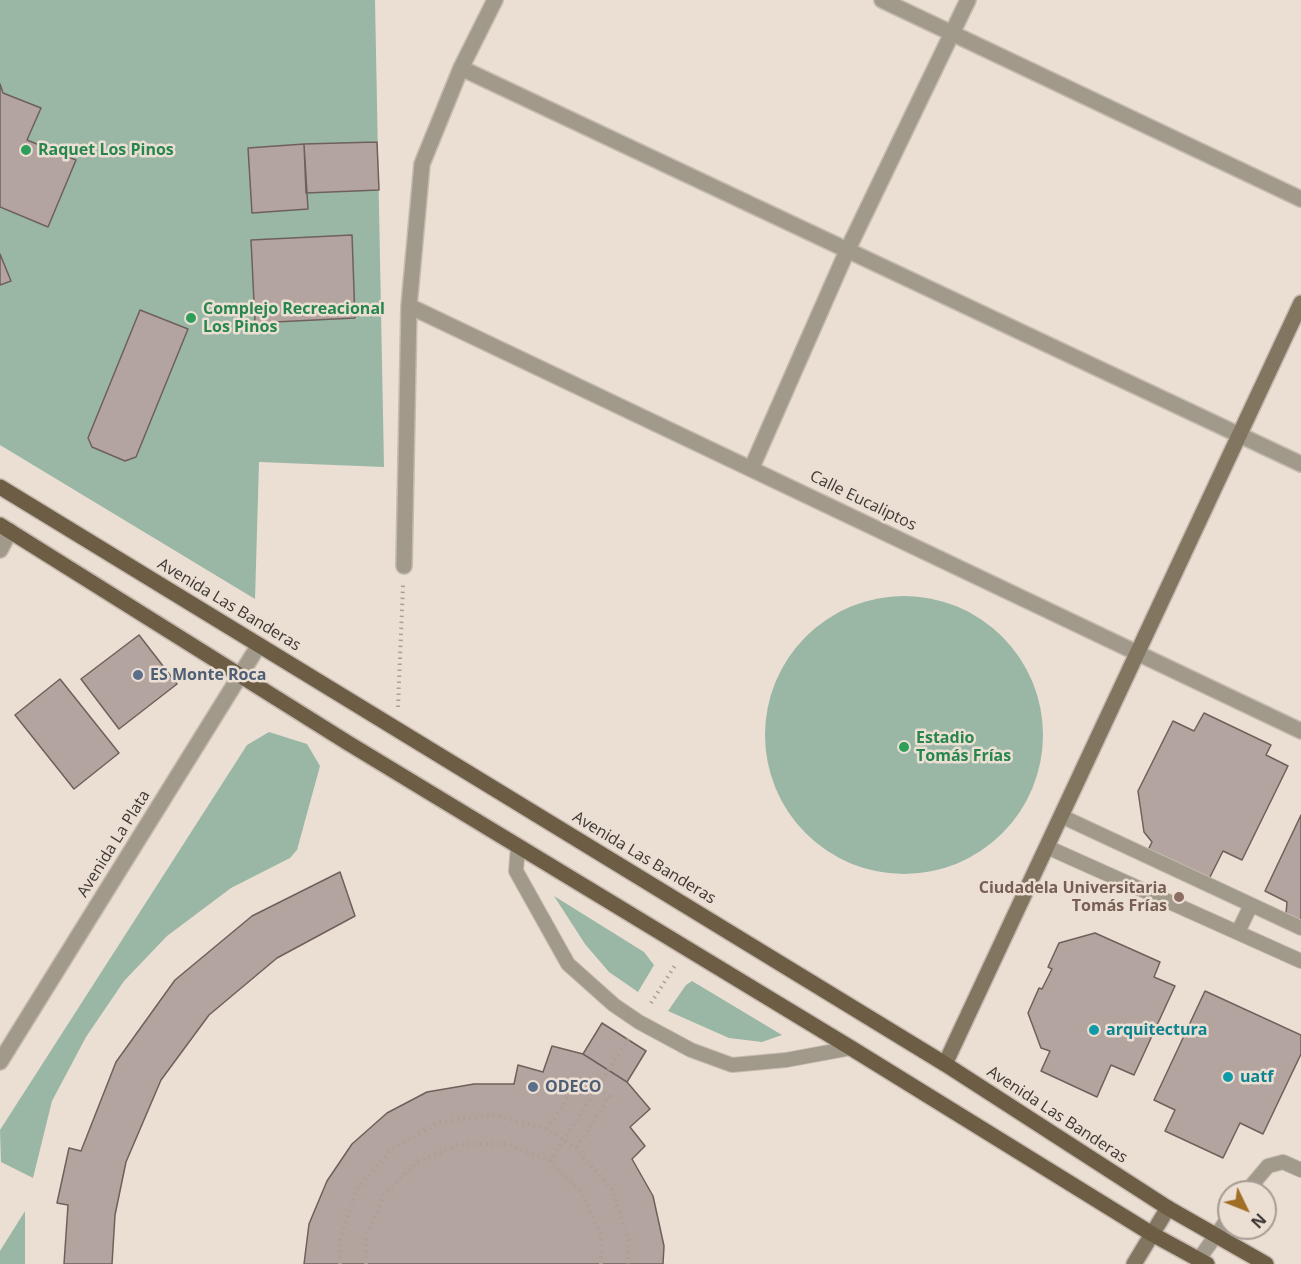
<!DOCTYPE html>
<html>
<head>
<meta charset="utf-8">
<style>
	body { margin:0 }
	#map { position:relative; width:1301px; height:1264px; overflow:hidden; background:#ebded3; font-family:"Open Sans",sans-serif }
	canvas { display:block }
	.north { position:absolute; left:1217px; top:1180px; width:60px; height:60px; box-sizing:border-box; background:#ebded3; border:2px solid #a69c93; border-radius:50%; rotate:133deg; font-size:16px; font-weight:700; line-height:24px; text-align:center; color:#3e3934 }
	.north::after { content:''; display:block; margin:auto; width:21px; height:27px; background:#a06e24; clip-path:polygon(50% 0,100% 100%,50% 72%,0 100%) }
</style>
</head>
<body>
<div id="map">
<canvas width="1301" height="1264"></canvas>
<div class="north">N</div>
</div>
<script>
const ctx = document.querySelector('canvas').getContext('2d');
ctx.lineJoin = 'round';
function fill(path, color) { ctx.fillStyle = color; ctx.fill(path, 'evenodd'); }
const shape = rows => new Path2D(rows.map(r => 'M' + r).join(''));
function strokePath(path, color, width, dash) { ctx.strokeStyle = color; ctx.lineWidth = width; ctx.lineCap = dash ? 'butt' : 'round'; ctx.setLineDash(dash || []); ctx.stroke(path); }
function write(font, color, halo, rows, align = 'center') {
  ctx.font = font + ' "Open Sans",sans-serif'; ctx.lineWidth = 5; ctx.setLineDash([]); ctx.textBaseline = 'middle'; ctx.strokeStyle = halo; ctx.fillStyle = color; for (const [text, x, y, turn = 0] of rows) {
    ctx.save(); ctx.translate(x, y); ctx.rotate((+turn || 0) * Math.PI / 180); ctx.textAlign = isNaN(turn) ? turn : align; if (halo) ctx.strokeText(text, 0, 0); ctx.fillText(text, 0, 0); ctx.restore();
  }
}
fill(shape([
	[0,0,375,0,384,467,259,462,255,599,0,445],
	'765 735a139 139 0 1 1 278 0a139 139 0 1 1-278 0Z',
	[269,732,307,744,320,766,297,850,290,858,231,888,167,936,124,981,86,1037,52,1101,33,1178,1,1162,0,1130,247,745],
	[554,896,644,952,654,965,638,992,609,972,585,944],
	[692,981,782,1035,762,1042,729,1038,668,1011,686,985],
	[25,1211,25,1264,0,1264,0,1251]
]), '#9ab7a6');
const building = shape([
	[0,84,3,93,41,108,27,140,76,160,48,227,0,207,0,84],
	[377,142,379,190,306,193,304,144,377,142],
	[304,144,308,209,252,213,248,148,304,144],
	[352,235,355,318,255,323,251,240,352,235],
	[0,254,11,281,0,285,0,254],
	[140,310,188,329,136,457,125,461,92,447,88,438,140,310],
	[139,635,177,684,119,729,81,679,139,635],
	[60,679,119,753,74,789,15,715,60,679],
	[1204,713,1271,745,1266,755,1288,766,1242,860,1223,851,1209,879,1148,850,1152,842,1144,832,1138,791,1173,721,1194,731,1204,713],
	[1301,815,1301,922,1286,914,1287,902,1265,891,1301,815],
	[340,872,355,916,277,958,209,1015,161,1080,126,1162,115,1215,112,1264,64,1264,68,1205,57,1203,69,1148,81,1151,116,1062,175,980,252,916,340,872],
	[1095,933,1160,962,1154,977,1175,986,1134,1075,1111,1065,1097,1097,1041,1071,1050,1051,1041,1048,1028,1013,1039,988,1042,989,1052,969,1048,967,1059,943,1095,933],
	[1205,991,1301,1035,1301,1054,1263,1134,1240,1123,1223,1158,1165,1131,1175,1110,1154,1100,1205,991],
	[602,1023,646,1051,627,1082,583,1054,602,1023],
	[552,1046,583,1054,627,1082,650,1109,630,1127,645,1146,632,1159,653,1196,664,1246,663,1264,304,1264,309,1224,327,1181,352,1144,387,1113,427,1092,474,1084,514,1084,518,1065,543,1072,552,1046]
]);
fill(building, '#b4a49f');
strokePath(building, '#6e605b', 1.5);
const lane = shape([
	[1061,816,1301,928],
	[518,846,516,871,568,964,614,1005,639,1022,691,1050,732,1065,786,1060,851,1048],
	[1047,847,1301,961],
	[1238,932,1251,905],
	[1246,1192,1268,1166,1283,1162,1301,1170],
	[1199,1259,1229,1217]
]);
const street = shape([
	[882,0,1301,199],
	[461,68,1301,464],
	[409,306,1301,731],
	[752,467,847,251,968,0],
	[0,550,10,531],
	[404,566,409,306,422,164,461,68,495,0],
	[0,1062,259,645]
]);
const secondary = shape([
	[945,1064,1301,303],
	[1134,1264,1168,1208]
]);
const primary = shape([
	[0,487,945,1064,1168,1208,1266,1264],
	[0,525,348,743,851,1048,1152,1234,1207,1264]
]);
strokePath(lane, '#c5bab0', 16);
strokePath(street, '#c5bab0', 18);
strokePath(secondary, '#c5bab0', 18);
strokePath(primary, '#c5bab0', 18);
strokePath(shape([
	[398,707,403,585],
	[651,1003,676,964],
	[547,1129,581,1077,610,1096,576,1148],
	[550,1161,629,1038],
	[340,1264,339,1243,356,1191,391,1149,439,1122,494,1115,547,1129,576,1148,612,1190,629,1242,628,1264],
	[366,1264,366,1238,384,1195,417,1162,460,1144,507,1144,550,1161,583,1194,601,1237,601,1264]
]), '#aaa097', 4, [1.5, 4.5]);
strokePath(lane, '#a1998a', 14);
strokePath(street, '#a1998a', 15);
strokePath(secondary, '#827661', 15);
strokePath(primary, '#6c5d44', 15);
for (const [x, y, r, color] of [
	[26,150,6,"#2e9e5b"],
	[191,318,6,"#2e9e5b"],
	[138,675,6,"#5c6f8a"],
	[904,747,6,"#2e9e5b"],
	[1179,897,6,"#8d6e63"],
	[1094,1030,6,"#0f9aa8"],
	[1228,1077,6,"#0f9aa8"],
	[533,1087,6,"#5c6f8a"]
]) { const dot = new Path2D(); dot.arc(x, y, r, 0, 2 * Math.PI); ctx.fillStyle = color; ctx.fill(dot); strokePath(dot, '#ebded3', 2); }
write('bold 16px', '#27864d', '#ebded3', [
	["Raquet Los Pinos",38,150],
	["Complejo Recreacional",203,309],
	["Los Pinos",203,327],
	["Estadio",916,738],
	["Tomás Frías",916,756]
], 'left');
write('16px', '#3e3934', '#ebded3', [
	["Calle Eucaliptos",863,501,26],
	["Avenida Las Banderas",229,605,31],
	["Avenida La Plata",114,844,-58],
	["Avenida Las Banderas",644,858,31],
	["Avenida Las Banderas",1057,1115,33]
]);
write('bold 16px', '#4e5e75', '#ebded3', [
	["ES Monte Roca",150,675],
	["ODECO",545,1087]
], 'left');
write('bold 16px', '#785e54', '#ebded3', [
	["Ciudadela Universitaria",1167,888],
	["Tomás Frías",1167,906]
], 'right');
write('bold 16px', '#0d838f', '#ebded3', [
	["arquitectura",1106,1030],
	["uatf",1240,1077]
], 'left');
</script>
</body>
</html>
